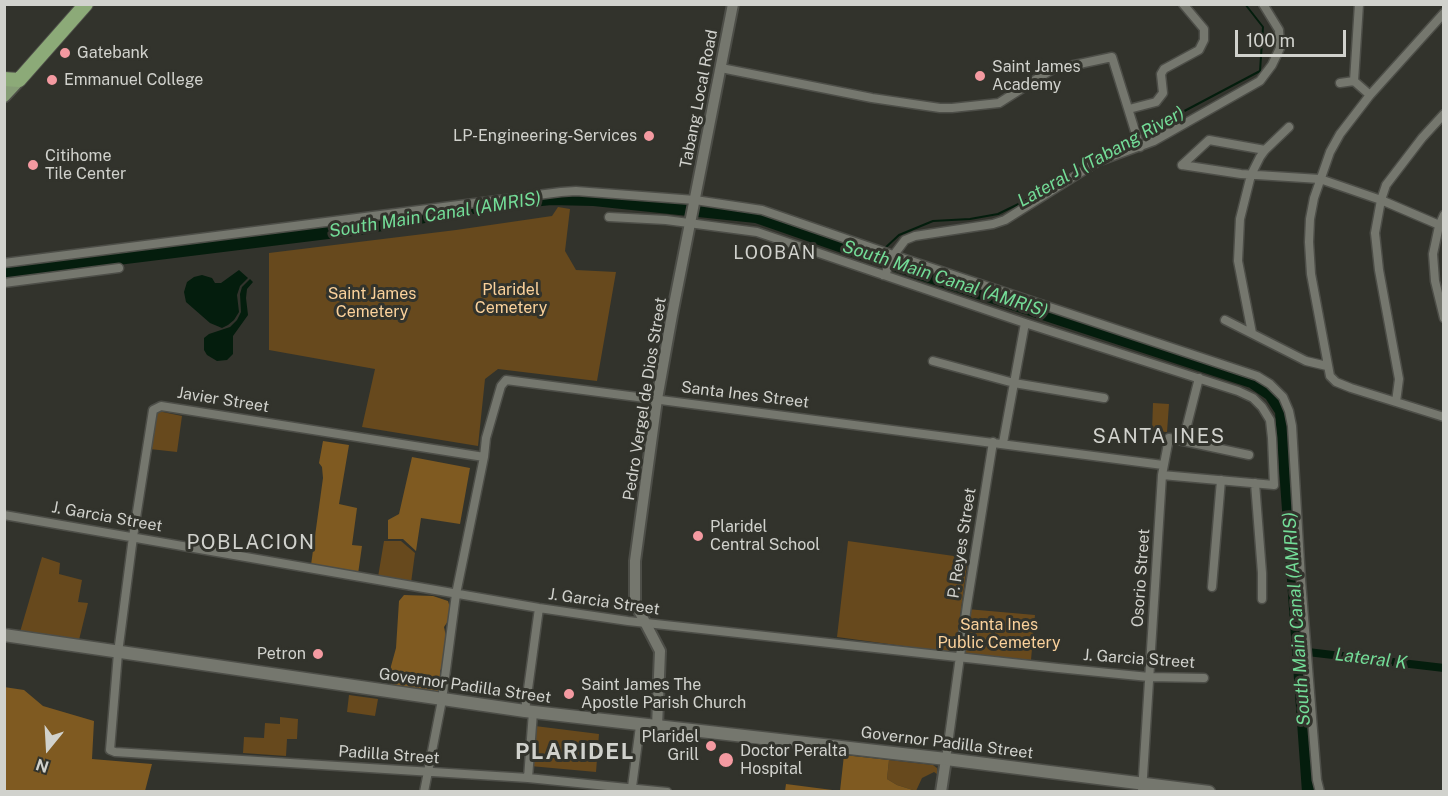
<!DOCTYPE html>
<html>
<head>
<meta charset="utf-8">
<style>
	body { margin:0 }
	#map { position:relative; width:1448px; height:796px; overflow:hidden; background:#32332c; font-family:"Public Sans",sans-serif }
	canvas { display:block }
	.frame { position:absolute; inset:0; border:6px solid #d1d2cd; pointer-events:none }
	.north { position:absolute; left:18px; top:718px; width:60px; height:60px; -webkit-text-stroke:4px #32332c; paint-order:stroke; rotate:198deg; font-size:16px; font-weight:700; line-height:24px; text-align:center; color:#d1d2cd }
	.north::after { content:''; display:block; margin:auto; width:21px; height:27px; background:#d1d2cd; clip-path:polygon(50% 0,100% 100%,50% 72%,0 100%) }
	.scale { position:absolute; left:1235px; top:30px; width:111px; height:27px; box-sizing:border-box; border:3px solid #d1d2cd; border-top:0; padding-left:8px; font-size:18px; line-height:21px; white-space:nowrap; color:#d1d2cd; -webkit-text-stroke:4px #32332c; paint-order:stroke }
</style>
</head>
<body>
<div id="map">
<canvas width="1448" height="796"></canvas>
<div class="frame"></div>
<div class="north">N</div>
<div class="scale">100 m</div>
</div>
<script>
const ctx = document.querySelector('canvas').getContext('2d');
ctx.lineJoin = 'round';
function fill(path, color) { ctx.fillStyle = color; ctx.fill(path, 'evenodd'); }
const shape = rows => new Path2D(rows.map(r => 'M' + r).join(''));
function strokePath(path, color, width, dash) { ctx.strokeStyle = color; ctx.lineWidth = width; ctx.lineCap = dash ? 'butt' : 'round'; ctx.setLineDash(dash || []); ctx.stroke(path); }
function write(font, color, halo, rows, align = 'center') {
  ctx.font = font + ' "Public Sans",sans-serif'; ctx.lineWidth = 6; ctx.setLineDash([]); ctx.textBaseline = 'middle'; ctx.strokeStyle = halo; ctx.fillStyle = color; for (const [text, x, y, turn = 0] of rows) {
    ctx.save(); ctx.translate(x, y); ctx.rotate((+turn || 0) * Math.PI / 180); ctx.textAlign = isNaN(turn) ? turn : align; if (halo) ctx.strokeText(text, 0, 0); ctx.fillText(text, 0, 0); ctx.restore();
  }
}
fill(shape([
	[558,207,570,209,565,251,576,270,616,272,597,381,498,369,485,379,478,446,362,427,375,369,269,350,269,253,456,230,552,216],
	[1153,403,1169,404,1167,432,1152,431],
	[158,411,182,416,177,452,150,449,156,413],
	[384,541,401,541,415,553,411,583,378,577],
	[848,541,968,558,955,653,837,637],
	[42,557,60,563,59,574,82,580,78,602,88,603,79,640,20,632],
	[967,609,1035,615,1031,660,963,653],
	[349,695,378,699,375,716,347,712],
	[280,717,298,719,297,739,287,739,286,756,243,753,244,737,264,738,265,723,280,724],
	[535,726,599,734,596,772,530,766],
	[889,760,933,765,937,768,937,774,934,772,922,778,916,791,897,785,887,779]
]), '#67491d');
fill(shape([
	[323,441,349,445,339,504,357,508,352,545,362,546,358,574,311,565,323,478,322,467,319,463],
	[412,457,470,468,460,524,421,518,416,551,403,539,388,539,388,520,399,514],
	[404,595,433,596,448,601,451,611,448,621,444,627,447,641,444,664,440,671,443,681,442,691,432,694,393,686,388,677,396,648,399,601],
	[4,687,24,690,43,706,94,721,92,759,152,764,145,791,5,791],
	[844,755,889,760,887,779,897,785,916,791,785,791,786,784,840,791]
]), '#7f5a21');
fill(shape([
	[239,270,248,278,240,286,237,295,239,312,234,320,228,325,222,328,210,323,186,302,184,292,187,282,194,277,202,275,212,278,215,283,221,283],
	[250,279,253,282,247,289,246,298,248,315,233,336,233,354,227,360,217,361,207,355,204,350,204,338,209,334,230,327,237,320,241,312,240,294,242,287]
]), '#041d0d');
strokePath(shape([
	[1139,135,1260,71,1263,27,1245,4],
	[884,249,899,235,933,221,970,219,998,214,1041,193,1088,161,1134,138],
	[875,258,879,253]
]), '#041d0d', 2);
strokePath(shape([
	[1299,651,1444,668]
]), '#041d0d', 8);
strokePath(shape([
	[503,203,551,198,594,199,756,216,917,272,1252,381,1271,394,1282,411,1309,792],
	[4,272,360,228,477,206]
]), '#041d0d', 14);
const minor = shape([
	[1359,4,1354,81,1370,95],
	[1444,13,1370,95,1340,134,1330,152,1314,198,1310,219,1309,242,1311,274,1330,376,1336,382,1351,388,1444,417],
	[721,68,872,98,940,108,952,108,999,103,1051,70,1112,57,1140,147],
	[1340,83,1354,81],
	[1129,109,1156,102,1163,93,1161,74,1164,69,1199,50,1204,40,1204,29,1183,4],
	[1182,165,1241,174,1320,179,1381,200,1444,227],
	[1182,165,1209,140,1265,150],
	[1444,215,1439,226,1433,254,1435,281,1444,318],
	[609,217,666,220,757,232,1025,323,1238,391,1253,398,1262,407,1270,420,1272,438,1274,485,1162,475],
	[4,263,561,192,576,191,695,200,762,210,893,255,1257,376,1270,384,1283,397,1289,411,1292,426,1301,580,1317,780,1320,792],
	[883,275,886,273,890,260,905,240,915,236,993,224,1005,220,1097,162,1154,141,1260,81,1272,65,1280,48,1279,30,1263,4],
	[4,283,119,268],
	[1225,320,1306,361,1327,366],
	[1252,333,1238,261,1240,219,1251,175,1260,157,1265,150,1289,127],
	[933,361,1014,383,1104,398],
	[1396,402,1399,379,1379,270,1375,233,1381,200,1386,185,1422,138,1444,114],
	[1183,441,1199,378],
	[1003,443,1025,323],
	[484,457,161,406,153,410,133,537,118,653,110,750,115,752,528,778,667,792],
	[1255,483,1262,573,1262,599],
	[4,515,539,608,628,621,1058,668,1149,677,1204,678],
	[1212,587,1221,480],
	[525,711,539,608],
	[946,759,967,605,993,442],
	[528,778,533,712],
	[632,787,640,726],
	[424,792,442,700,456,594,484,457,486,438,501,386,506,380,1163,465],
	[1142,792,1162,475,1169,438,1249,455]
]);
const tertiary = shape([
	[657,727,660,651,635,603,635,561,657,399,672,315,733,4],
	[941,792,946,759]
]);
const secondary = shape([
	[4,635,525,711,946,759,1209,792]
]);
const primary = shape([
	[4,96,19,80]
]);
const trunk = shape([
	[4,79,19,80,86,4]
]);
strokePath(minor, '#4d4e48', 11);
strokePath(tertiary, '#4d4e48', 14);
strokePath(secondary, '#4d4e48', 15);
strokePath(primary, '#4d4e48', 15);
strokePath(trunk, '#4d4e48', 16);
strokePath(minor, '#75776e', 8);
strokePath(tertiary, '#75776e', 10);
strokePath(secondary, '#75776e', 12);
strokePath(primary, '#869d76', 12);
strokePath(trunk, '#8caa78', 14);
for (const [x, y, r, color] of [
	[65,53,6,"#f49aa1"],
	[980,76,6,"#f49aa1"],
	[52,80,6,"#f49aa1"],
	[649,136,6,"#f49aa1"],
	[33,165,6,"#f49aa1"],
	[698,536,6,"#f49aa1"],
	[318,654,6,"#f49aa1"],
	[569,694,6,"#f49aa1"],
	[711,746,6,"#f49aa1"],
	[726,760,8,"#f49aa1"]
]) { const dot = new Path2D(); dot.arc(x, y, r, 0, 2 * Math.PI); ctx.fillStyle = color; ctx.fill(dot); strokePath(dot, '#32332c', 2); }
write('16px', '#d1d2cd', '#32332c', [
	["Gatebank",77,53],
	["Saint James",992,67],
	["Academy",992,85],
	["Emmanuel College",64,80],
	["LP-Engineering-Services",637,136,"right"],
	["Citihome",45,156],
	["Tile Center",45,174],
	["Plaridel",710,527],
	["Central School",710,545],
	["Petron",306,654,"right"],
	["Saint James The",581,685],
	["Apostle Parish Church",581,703],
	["Plaridel",699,737,"right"],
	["Grill",699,755,"right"],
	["Doctor Peralta",740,751],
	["Hospital",740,769]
], 'left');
write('16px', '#d1d2cd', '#32332c', [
	["Tabang Local Road",699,99,-79],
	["Santa Ines Street",745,395,7],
	["Pedro Vergel de Dios Street",645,399,-81],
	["Javier Street",223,400,9],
	["J. Garcia Street",107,517,10],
	["P. Reyes Street",962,543,-81],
	["Osorio Street",1141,578,-86],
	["J. Garcia Street",604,602,8],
	["J. Garcia Street",1139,659,4],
	["Governor Padilla Street",465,686,8],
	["Governor Padilla Street",947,743,7],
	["Padilla Street",389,755,4]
]);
write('16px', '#fad19b', '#32332c', [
	["Plaridel",511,290],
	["Cemetery",511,308],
	["Saint James",372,294],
	["Cemetery",372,312],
	["Santa Ines",999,625],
	["Public Cemetery",999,643]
]);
write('italic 18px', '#73dc97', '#32332c', [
	["Lateral J (Tabang River)",1101,157,-29],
	["South Main Canal (AMRIS)",435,215,-9],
	["South Main Canal (AMRIS)",945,279,18],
	["South Main Canal (AMRIS)",1297,619,-94],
	["Lateral K",1371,659,7]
]);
ctx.letterSpacing = '1.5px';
write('18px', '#d1d2cd', '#32332c', [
	["LOOBAN",775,253]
]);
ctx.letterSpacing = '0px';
ctx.letterSpacing = '1.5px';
write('20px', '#d1d2cd', '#32332c', [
	["SANTA INES",1159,437],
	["POBLACION",251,543]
]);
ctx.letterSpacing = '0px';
ctx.letterSpacing = '1.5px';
write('bold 22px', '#d1d2cd', '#32332c', [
	["PLARIDEL",575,752]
]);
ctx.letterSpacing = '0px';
</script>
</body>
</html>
